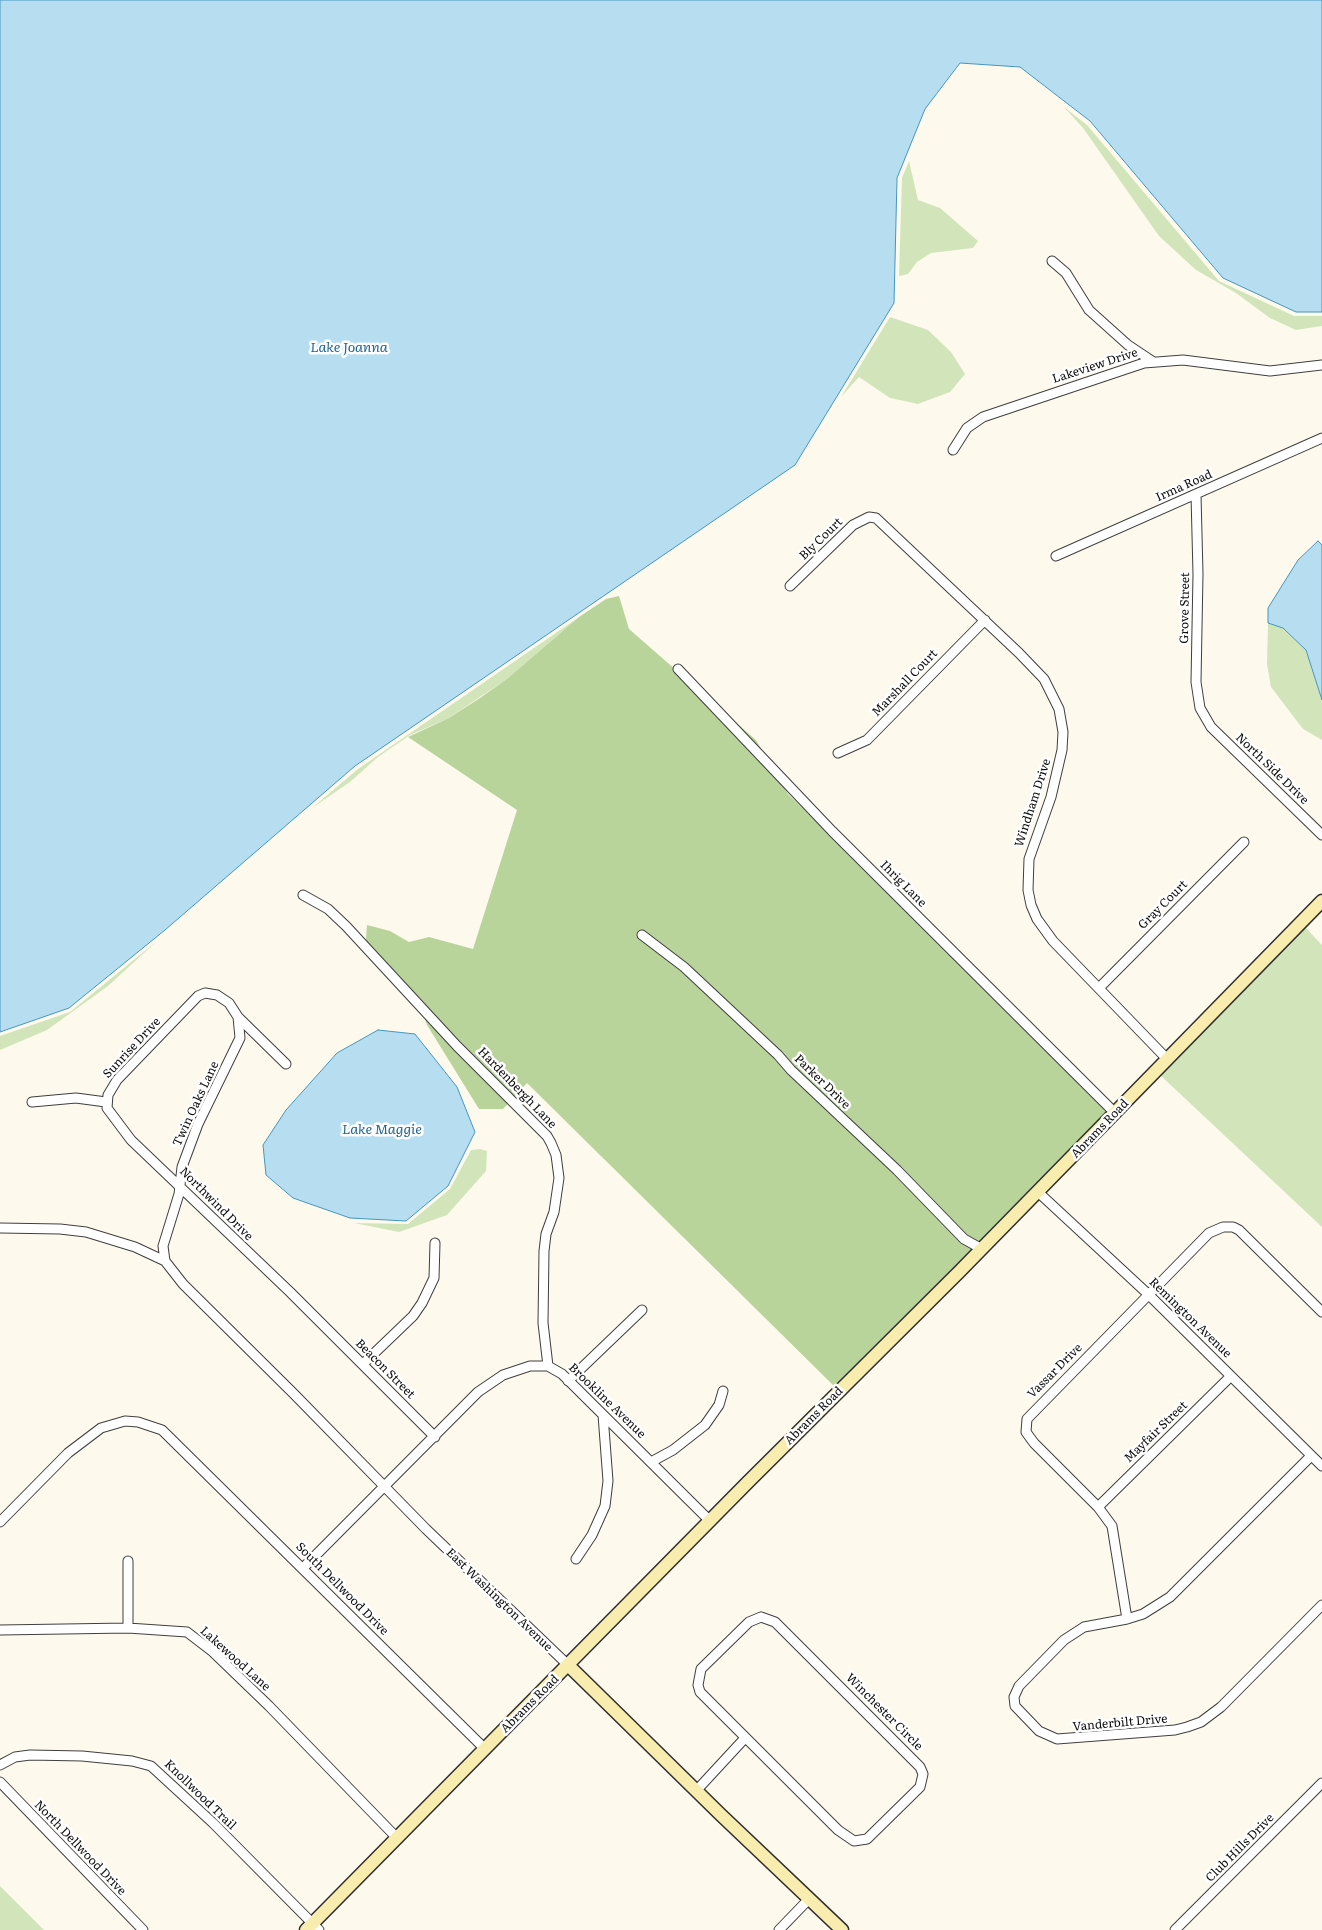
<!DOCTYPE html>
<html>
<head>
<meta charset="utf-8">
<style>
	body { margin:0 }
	canvas { display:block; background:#fdf9ed }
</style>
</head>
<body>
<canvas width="1322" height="1930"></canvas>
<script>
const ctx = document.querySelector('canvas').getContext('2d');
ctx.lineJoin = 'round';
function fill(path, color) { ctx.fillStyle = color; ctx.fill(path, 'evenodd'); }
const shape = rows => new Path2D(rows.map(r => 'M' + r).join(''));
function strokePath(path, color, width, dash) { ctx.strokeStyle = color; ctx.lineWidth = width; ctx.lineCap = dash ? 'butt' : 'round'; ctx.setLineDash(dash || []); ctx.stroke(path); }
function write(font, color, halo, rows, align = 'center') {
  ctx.font = font + ' Literata,serif'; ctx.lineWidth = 5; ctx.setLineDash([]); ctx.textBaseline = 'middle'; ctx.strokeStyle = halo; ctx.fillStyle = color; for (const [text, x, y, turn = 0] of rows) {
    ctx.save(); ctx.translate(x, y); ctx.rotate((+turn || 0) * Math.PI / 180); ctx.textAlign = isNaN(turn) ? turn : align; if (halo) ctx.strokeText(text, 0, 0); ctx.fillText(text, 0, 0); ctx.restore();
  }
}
fill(shape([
	[1064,107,1087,125,1219,281,1294,316,1322,316,1322,326,1296,330,1270,318,1236,293,1196,270,1159,236,1083,128],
	[909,161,918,200,940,208,978,241,973,248,931,253,917,262,908,274,899,276,902,178],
	[890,317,928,330,951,352,965,374,950,392,918,404,890,398,859,377,841,397],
	[579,617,508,678,449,718,410,735,378,757,350,782,312,808,358,769],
	[1268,623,1283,627,1306,650,1322,700,1322,740,1303,729,1271,687,1267,664],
	[1304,926,1322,945,1322,1227,1160,1075],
	[157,941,108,986,47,1030,0,1050,0,1036,70,1012],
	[480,1149,487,1151,486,1171,447,1215,399,1232,354,1223,408,1224,450,1189,471,1150],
	[0,1886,44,1930,0,1930]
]), '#d2e5ba');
fill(shape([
	[619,596,629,629,756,740,788,794,1112,1109,836,1388,527,1083,503,1109,479,1109,427,1025,419,1001,365,953,367,925,390,931,409,942,429,937,473,949,517,810,408,737,449,718,480,698,508,678,579,617,606,599]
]), '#b8d49b');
const water = shape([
	[0,0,1322,0,1322,312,1296,312,1223,278,1090,121,1020,67,960,63,925,109,897,178,894,303,795,465,355,766,165,930,69,1008,0,1032,0,0],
	[1318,541,1322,545,1322,700,1306,650,1283,628,1268,623,1268,608,1298,560,1318,541],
	[378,1030,415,1034,457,1087,475,1132,448,1186,406,1221,350,1218,293,1198,266,1175,263,1145,286,1110,337,1053,378,1030]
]);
fill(water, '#b6def0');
strokePath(water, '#4496c1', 1);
const street = shape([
	[1052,261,1066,273,1089,310,1128,345,1152,361],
	[953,450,967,428,983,417,1144,363,1183,360,1270,371,1322,365],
	[1196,495,1198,574,1196,682,1200,708,1211,727,1322,835],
	[1056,556,1322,438],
	[790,586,853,525,869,517,876,518,1019,653,1044,679,1059,709,1063,732,1062,750,1051,797,1029,859,1028,890,1031,905,1037,919,1053,941,1168,1060],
	[678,669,832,831,1115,1113],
	[838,753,867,740,985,620],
	[303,895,328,909,346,926,457,1046,547,1136,551,1143,556,1155,559,1178,554,1212,546,1234,544,1251,543,1323,548,1366],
	[642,935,684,967,778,1055,791,1070,897,1170,964,1239,982,1249],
	[1100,987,1244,842],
	[238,1017,240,1038,198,1124,182,1167,179,1194,163,1246,165,1261,183,1284,294,1394,426,1529,568,1665],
	[286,1064,238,1017,229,1003,217,995,205,993,198,996,117,1080,108,1095,107,1108,131,1140,290,1292,435,1437],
	[32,1102,76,1098,106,1102],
	[1038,1192,1149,1295,1322,1466],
	[0,1228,60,1229,86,1232,135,1247,165,1261],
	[363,1364,413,1316,422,1303,434,1278,435,1243],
	[568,1381,642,1310],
	[1311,1456,1170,1597,1143,1614,1127,1619,1084,1627,1064,1640,1019,1686,1014,1697,1015,1706,1039,1731,1057,1739,1175,1730,1187,1727,1201,1722,1221,1707,1322,1605],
	[651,1462,673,1450,705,1425,719,1405,723,1391],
	[1098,1507,1231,1376],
	[0,1522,68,1453,101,1428,125,1421,138,1422,162,1430,484,1748],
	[576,1559,592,1535,605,1506,608,1481,603,1415],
	[128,1561,128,1628],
	[303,1568,478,1392,503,1375,530,1366,548,1366,562,1374,710,1521],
	[761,1617,775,1622,920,1767,923,1774,920,1787,867,1839,854,1841,838,1830,700,1692,698,1685,701,1669,749,1622,761,1617],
	[1127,1619,1112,1526,1098,1507,1034,1443,1026,1432,1027,1419,1209,1233,1223,1227,1233,1227,1239,1230,1322,1312],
	[0,1630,128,1628,187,1632,213,1652,269,1706,397,1838],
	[0,1765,15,1757,30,1755,82,1756,132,1761,151,1766,213,1823,319,1930],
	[0,1782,143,1930],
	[696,1791,745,1738],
	[779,1930,809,1899],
	[1175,1930,1322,1783]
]);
const secondary = shape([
	[568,1665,721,1815,842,1930],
	[306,1930,748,1482,959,1272,1322,901]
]);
strokePath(street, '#3f3f3f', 11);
strokePath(secondary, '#2e2e2e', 15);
strokePath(street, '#fff', 9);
strokePath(secondary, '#f8ecae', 12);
write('12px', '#0c0c0c', '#fff', [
	["Lakeview Drive",1095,366,-18],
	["Irma Road",1184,486,-24],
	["Bly Court",821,539,-44],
	["Grove Street",1185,608,-89],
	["Marshall Court",905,683,-46],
	["North Side Drive",1272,769,44],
	["Windham Drive",1033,803,-72],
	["Ihrig Lane",903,884,45],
	["Gray Court",1163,905,-45],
	["Sunrise Drive",132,1048,-47],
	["Parker Drive",822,1082,44],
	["Hardenbergh Lane",517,1088,46],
	["Twin Oaks Lane",196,1104,-65],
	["Abrams Road",1100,1129,-46],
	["Northwind Drive",216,1204,45],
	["Remington Avenue",1190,1318,44],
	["Beacon Street",385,1369,45],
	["Vassar Drive",1055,1371,-45],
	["Brookline Avenue",607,1401,44],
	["Abrams Road",814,1416,-45],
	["Mayfair Street",1156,1432,-44],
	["South Dellwood Drive",342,1589,45],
	["East Washington Avenue",499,1600,44],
	["Lakewood Lane",235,1659,42],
	["Abrams Road",530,1704,-45],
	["Winchester Circle",884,1712,45],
	["Vanderbilt Drive",1120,1723,-5],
	["Knollwood Trail",200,1795,44],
	["North Dellwood Drive",80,1848,46],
	["Club Hills Drive",1240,1848,-45]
]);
write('italic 14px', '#216793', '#fff', [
	["Lake Joanna",349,348],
	["Lake Maggie",382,1130]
]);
</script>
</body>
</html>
